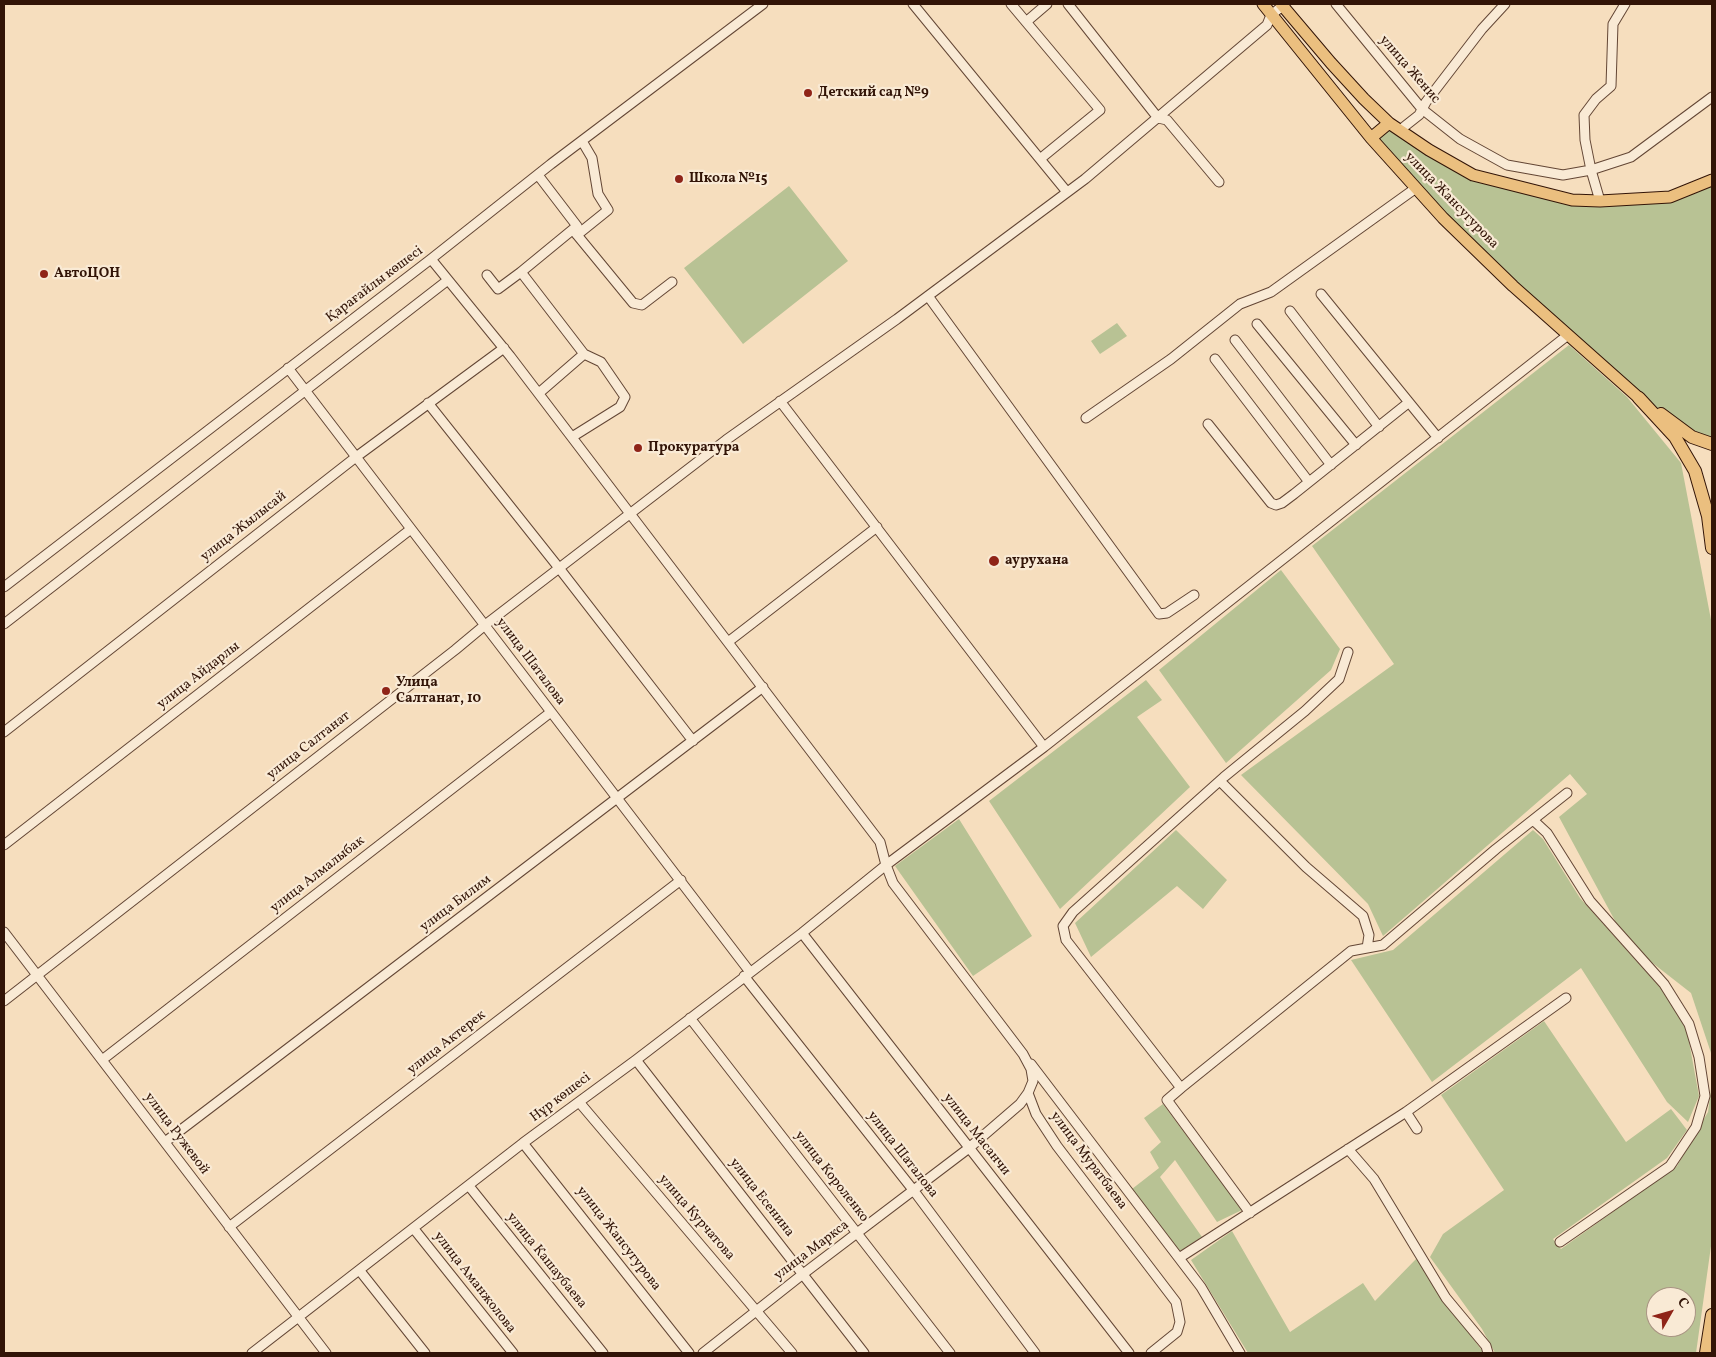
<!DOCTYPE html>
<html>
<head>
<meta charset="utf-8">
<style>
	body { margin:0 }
	#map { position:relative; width:1716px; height:1357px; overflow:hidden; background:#f6debe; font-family:Vollkorn,serif }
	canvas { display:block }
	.frame { position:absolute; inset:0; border:5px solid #321407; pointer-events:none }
	.north { position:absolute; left:1646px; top:1287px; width:50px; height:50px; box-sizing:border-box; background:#f9ead5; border:1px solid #a99483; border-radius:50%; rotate:52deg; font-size:14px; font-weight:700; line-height:20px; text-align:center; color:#321407 }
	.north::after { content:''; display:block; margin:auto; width:18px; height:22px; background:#8f2418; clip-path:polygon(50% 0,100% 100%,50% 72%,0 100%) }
</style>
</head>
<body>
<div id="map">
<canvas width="1716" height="1357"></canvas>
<div class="frame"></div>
<div class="north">С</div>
</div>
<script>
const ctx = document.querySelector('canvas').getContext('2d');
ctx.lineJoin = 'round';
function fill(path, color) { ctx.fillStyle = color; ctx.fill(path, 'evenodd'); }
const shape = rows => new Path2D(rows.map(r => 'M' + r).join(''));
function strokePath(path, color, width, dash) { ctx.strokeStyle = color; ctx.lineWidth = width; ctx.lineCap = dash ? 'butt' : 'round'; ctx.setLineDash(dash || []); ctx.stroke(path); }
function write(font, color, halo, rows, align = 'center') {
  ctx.font = font + ' Vollkorn,serif'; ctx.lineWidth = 4.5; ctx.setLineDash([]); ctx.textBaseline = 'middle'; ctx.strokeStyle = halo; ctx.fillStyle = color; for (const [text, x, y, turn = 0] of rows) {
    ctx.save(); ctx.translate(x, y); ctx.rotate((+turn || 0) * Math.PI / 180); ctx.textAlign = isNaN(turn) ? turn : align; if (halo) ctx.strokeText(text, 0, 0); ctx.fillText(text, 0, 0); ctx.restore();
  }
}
fill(shape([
	[1389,123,1473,175,1584,201,1670,197,1712,179,1712,444,1639,398,1469,243,1371,138],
	[789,186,848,261,743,344,684,268],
	[1117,323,1127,336,1100,354,1091,341],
	[1569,345,1627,397,1681,463,1712,625,1712,1056,1691,993,1627,943,1559,817,1587,794,1570,774,1383,936,1368,904,1241,775,1394,664,1312,546],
	[1281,570,1340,649,1331,670,1226,763,1159,670],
	[1146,680,1162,700,1137,717,1190,787,1060,909,989,801],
	[959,819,1032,936,973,976,895,866],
	[1176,830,1227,880,1203,909,1177,886,1091,957,1075,923],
	[1533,830,1543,839,1580,898,1664,992,1686,1025,1699,1096,1688,1122,1667,1102,1581,968,1432,1082,1351,960,1393,950],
	[1544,1021,1626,1142,1671,1109,1687,1130,1667,1158,1553,1239,1561,1249,1677,1166,1708,1112,1711,1089,1712,1090,1712,1239,1696,1353,1495,1353,1482,1329,1430,1257,1443,1234,1504,1190,1441,1095],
	[1656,1297,1686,1297,1686,1327,1656,1327],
	[1163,1104,1242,1210,1217,1222,1175,1160,1160,1177,1202,1237,1180,1251,1132,1189,1159,1168,1150,1152,1161,1142,1144,1118],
	[1232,1231,1290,1332,1363,1283,1375,1301,1417,1258,1439,1294,1484,1353,1248,1353,1191,1260]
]), '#b8c294');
const minor = shape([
	[913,4,1067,192],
	[1011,4,1100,110,1040,159],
	[1068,4,1158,118,1167,120,1219,182],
	[1336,4,1422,109,1460,139,1507,165,1563,175,1591,170,1631,157,1712,97],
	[1026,22,1047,4],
	[1400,130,1419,115,1426,102,1482,29,1505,4],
	[538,175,577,226,521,272,584,354,539,393],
	[1600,201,1591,170,1585,140,1584,115,1596,99,1611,86,1613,24,1625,4],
	[573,230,633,303,642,305,672,282],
	[577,235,608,210,598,194,592,158,582,141],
	[431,259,510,356,880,842,886,865,893,883,1023,1054,1031,1069,1033,1081,1028,1093,1036,1114,1057,1146,1176,1302,1180,1322,1177,1332,1151,1353],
	[487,275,498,289,521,272],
	[1321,294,1438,438],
	[928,296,1159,614,1167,613,1194,595],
	[1290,311,1379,427],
	[1257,324,1356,445],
	[1235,340,1331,465],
	[1215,359,1309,482],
	[288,368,750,972],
	[780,401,1044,747],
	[428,403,559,568,693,741],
	[1086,418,1171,359,1240,304,1271,292,1416,188],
	[1208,424,1271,503,1276,505,1282,503,1294,494,1408,403],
	[572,437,620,407,625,397,601,362,584,354],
	[4,587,431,259,551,164,763,4],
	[4,624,448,280],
	[728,642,877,527],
	[4,732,356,457,504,348],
	[1220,781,1306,867,1363,916,1369,935,1367,948],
	[1533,820,1547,833,1590,901,1664,984,1689,1024,1699,1057,1705,1096,1696,1127,1670,1166,1560,1242],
	[4,845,411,529],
	[4,932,326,1353],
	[802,933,1129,1353],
	[744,976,914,1191,1035,1353],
	[4,1001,455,650,485,625,726,440,897,319,1085,179,1267,25,1271,15,1285,4],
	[690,1018,950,1353],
	[102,1060,551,712],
	[636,1060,864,1353],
	[1031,1064,1201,1287,1240,1353],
	[1181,1088,1351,951,1383,945,1496,849,1567,793],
	[579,1102,792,1353],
	[1406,1112,1566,998],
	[165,1142,763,687],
	[523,1143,689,1353],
	[1348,1149,1374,1179,1446,1298,1486,1346,1488,1353],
	[469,1186,603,1353],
	[1250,1213,1167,1100,1181,1088,1066,940,1063,926,1073,912,1224,777,1305,711,1339,679,1348,652],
	[229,1227,681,880],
	[414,1229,513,1353],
	[1179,1258,1406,1112,1417,1129],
	[360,1271,425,1353],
	[252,1353,523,1143,636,1060,802,933,886,865,1044,747,1568,335],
	[703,1353,803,1274,969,1148,1020,1104,1028,1093]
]);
const major = shape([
	[1263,4,1371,138,1443,218,1513,286,1639,398],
	[1281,4,1331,63,1364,99,1389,123,1429,150,1473,175,1572,200,1600,201,1670,197,1712,180],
	[1371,138,1389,123]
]);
const highway = shape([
	[1639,398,1675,437,1695,471,1708,516,1712,548],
	[1661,414,1692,437,1712,444],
	[1706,1353,1712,1315]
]);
strokePath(minor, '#634635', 11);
strokePath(major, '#321407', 13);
strokePath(highway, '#321407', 14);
strokePath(minor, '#f9ead5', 9);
strokePath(major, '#ebbf7f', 11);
strokePath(highway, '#ebbf7f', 12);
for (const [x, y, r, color] of [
	[808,93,5,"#8f2418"],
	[679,179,5,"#8f2418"],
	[44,274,5,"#8f2418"],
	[638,448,5,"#8f2418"],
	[994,561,6,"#8f2418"],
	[386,691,5,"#8f2418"]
]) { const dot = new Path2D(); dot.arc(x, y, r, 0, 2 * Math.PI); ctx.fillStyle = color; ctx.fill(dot); strokePath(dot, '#f9ead5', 2); }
write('14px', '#321407', '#f9ead5', [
	["улица Женис",1409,70,49],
	["улица Жансугурова",1451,201,46],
	["Қарағайлы көшесі",375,285,-37],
	["улица Жылысай",244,527,-38],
	["улица Шаталова",530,662,53],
	["улица Айдарлы",199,676,-38],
	["улица Салтанат",309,746,-38],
	["улица Алмалыбак",318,875,-38],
	["улица Билим",456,904,-37],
	["улица Актерек",447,1043,-38],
	["Нұр көшесі",561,1098,-37],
	["улица Ружевой",176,1134,53],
	["улица Масанчи",976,1135,52],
	["улица Шаталова",902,1155,52],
	["улица Муратбаева",1088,1161,53],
	["улица Короленко",831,1177,52],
	["улица Есенина",761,1198,52],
	["улица Курчатова",696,1218,49],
	["улица Жансугурова",618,1239,52],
	["улица Маркса",812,1251,-37],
	["улица Кашаубаева",546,1261,51],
	["улица Аманжолова",474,1283,52]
]);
write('bold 14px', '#321407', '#f9ead5', [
	["Детский сад №9",818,93],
	["Школа №15",689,179],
	["АвтоЦОН",54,274],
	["Прокуратура",648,448],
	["аурухана",1005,561],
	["Улица",396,683],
	["Салтанат, 10",396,699]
], 'left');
</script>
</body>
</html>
